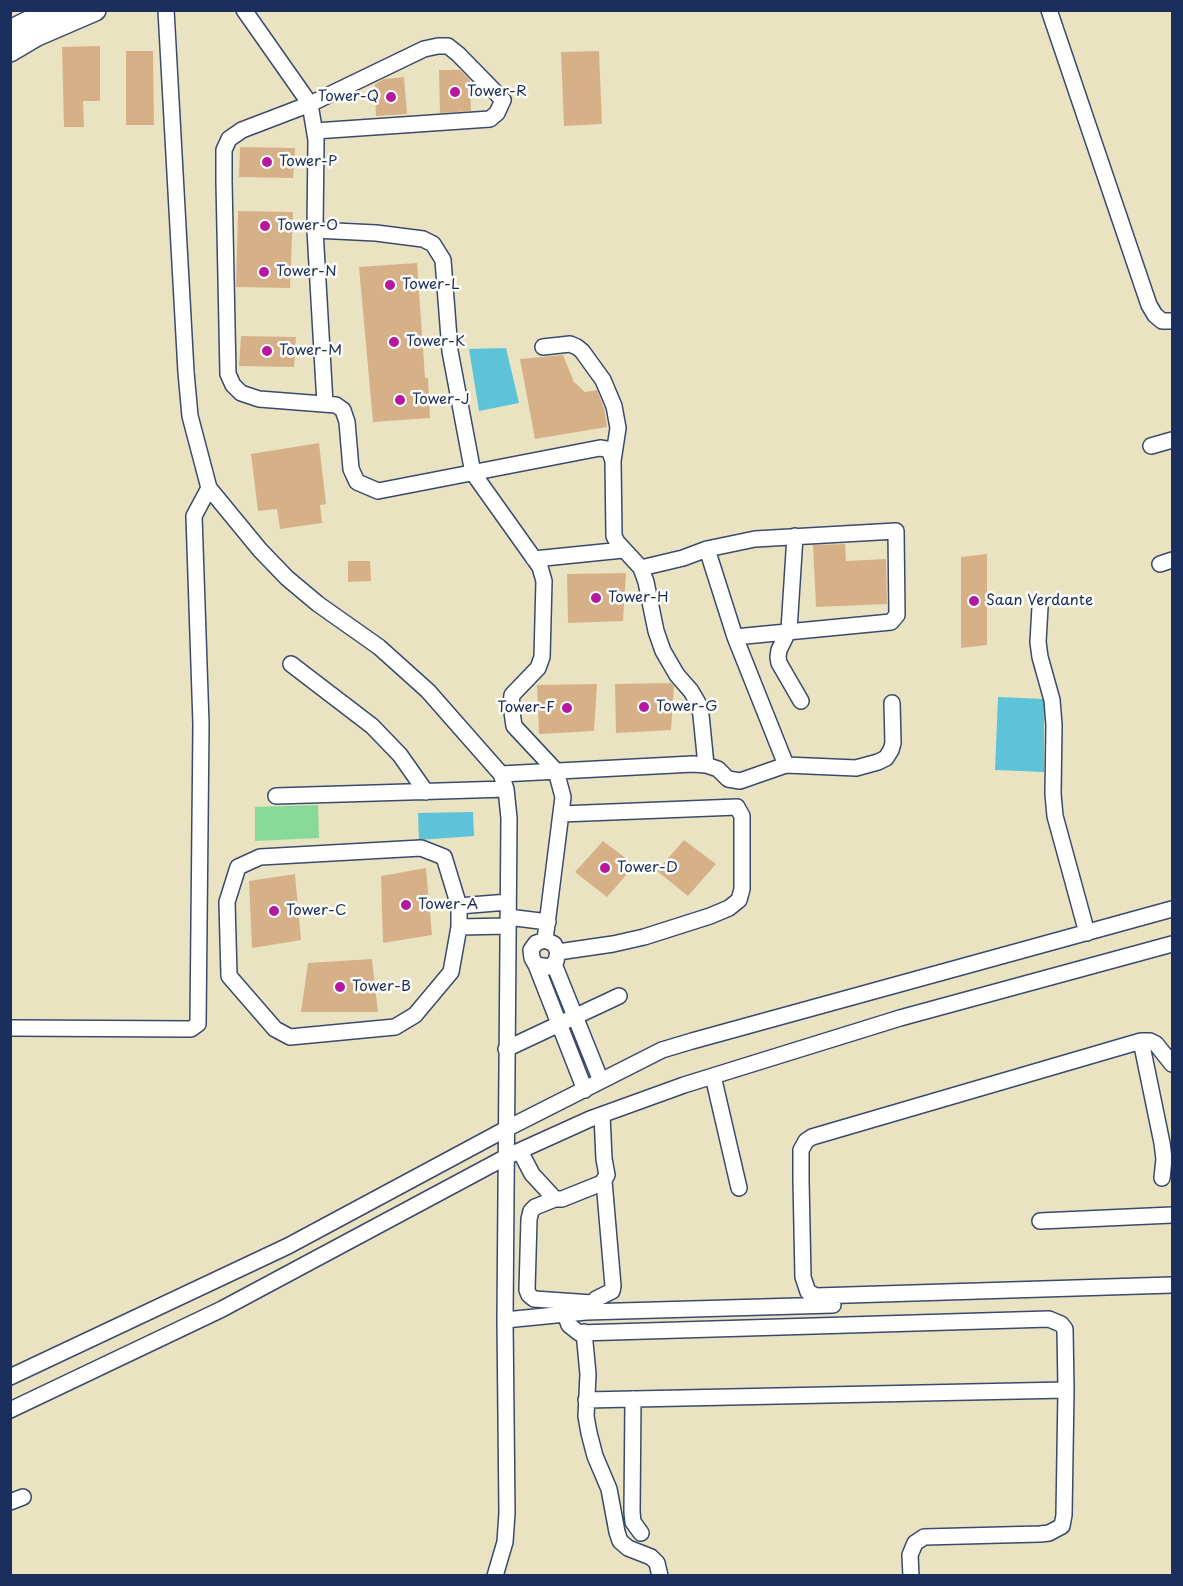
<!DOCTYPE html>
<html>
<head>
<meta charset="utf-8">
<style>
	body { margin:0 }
	#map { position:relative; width:1183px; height:1586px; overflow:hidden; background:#eae3c2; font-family:"Playpen Sans",sans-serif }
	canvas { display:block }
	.frame { position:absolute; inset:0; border:12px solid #1b2f5e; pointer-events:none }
</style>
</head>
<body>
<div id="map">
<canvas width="1183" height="1586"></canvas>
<div class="frame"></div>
</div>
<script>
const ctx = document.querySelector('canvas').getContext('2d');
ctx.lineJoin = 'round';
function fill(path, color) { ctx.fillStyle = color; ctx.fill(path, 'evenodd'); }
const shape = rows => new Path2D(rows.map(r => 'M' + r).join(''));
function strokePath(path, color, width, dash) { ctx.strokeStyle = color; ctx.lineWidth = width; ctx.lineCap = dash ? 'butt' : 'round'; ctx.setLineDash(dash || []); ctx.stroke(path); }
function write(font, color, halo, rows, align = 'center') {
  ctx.font = font + ' "Playpen Sans",sans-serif'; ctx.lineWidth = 5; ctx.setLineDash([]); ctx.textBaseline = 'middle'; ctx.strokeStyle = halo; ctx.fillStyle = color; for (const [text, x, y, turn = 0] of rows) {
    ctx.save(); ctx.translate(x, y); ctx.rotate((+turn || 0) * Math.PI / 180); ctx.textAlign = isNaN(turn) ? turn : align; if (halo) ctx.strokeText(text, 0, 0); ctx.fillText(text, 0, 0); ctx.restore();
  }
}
fill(shape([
	[318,805,319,838,255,841,255,807]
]), '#87d99a');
fill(shape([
	[506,348,519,403,479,411,469,349],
	[998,697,1044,699,1044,772,995,770],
	[473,812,474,836,419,840,418,813]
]), '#5cc3d9');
fill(shape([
	[100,46,100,101,83,101,84,127,64,127,62,47],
	[126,51,153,51,154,125,126,125],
	[599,51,602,124,564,126,561,52],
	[439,70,460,70,470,80,471,111,440,113],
	[404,77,407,114,376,116,375,84,384,79],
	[240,147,295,148,293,178,239,177],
	[238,211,293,212,290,288,236,287],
	[417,263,425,378,428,378,430,418,373,422,359,267],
	[241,336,296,337,294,367,239,366],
	[563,355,574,382,585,392,597,390,604,408,607,427,535,439,520,359],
	[319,443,326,504,320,505,322,523,280,529,277,509,258,511,251,454],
	[845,544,846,561,886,559,887,604,816,607,813,545],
	[987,554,987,645,961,648,961,557],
	[348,561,370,561,371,581,348,582],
	[626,573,623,621,568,623,567,574],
	[671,683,674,686,671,730,616,733,615,684],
	[597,684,594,731,539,734,537,685],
	[684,840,716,864,688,896,657,871],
	[603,841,635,865,607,897,575,872],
	[426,868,432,935,383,943,381,876],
	[295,874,301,940,252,948,249,881],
	[372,959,378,1012,301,1012,308,963]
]), '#d6b188');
const minor = shape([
	[166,10,186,372,190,416,209,488,260,550,287,578,318,604,379,647,428,691,501,774,506,789,509,818,505,1320,507,1513,505,1542,495,1576],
	[244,10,310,104,316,140,315,230,325,404],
	[1049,10,1149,305,1155,315,1162,321,1172,321],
	[315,131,490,119,497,113,503,100,458,54,448,46,438,46,424,49,310,104,242,130,229,139,224,150,224,182,228,374,233,385,241,393,259,399,336,405,343,410,347,422,351,469,357,482,378,491,600,448,606,449,610,452,613,461,614,536,617,542,641,568,646,582,656,631,663,651,677,675,691,691,698,703,701,715,706,765],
	[315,230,376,233,423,239,433,244,443,260,450,351,473,473,540,567,544,581,542,657,538,668,512,695,511,705,514,726,556,771,563,797,545,940],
	[543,347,570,344,577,347,582,351,603,380,614,406,618,428,613,461],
	[1151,446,1172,440],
	[795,536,789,630,779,650,778,657,779,663,801,701],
	[534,559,623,550],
	[1160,564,1172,560],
	[641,568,683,558,707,549,755,539,896,531,897,615,891,622,735,637,707,549],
	[1040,607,1038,642,1040,657,1052,700,1054,725,1053,794,1055,816,1087,933],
	[735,637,786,765],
	[291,664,372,726,400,755,426,792],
	[501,774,693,764,706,765,718,769,728,779,740,781,786,765,856,768,878,762,886,758,891,750,893,743,892,703],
	[276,796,506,789],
	[459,906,459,927,451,972,415,1015,395,1027,290,1037,275,1029,229,976,227,902,238,867,260,857,421,848,444,857,459,906,508,902],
	[508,917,548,922],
	[459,927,508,926],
	[558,952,613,944,644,937,710,916,729,908,739,900,742,889,742,816,737,807,561,814],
	[554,964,601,1081],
	[536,965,550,967,556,961,558,952,554,944,545,940,536,943,531,950,532,958,536,965,585,1090],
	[10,1028,191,1029,198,1024,201,724,194,516,209,488],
	[1141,1041,1162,1143,1164,1159,1162,1178],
	[506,1049,619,996],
	[1172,1064,1156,1044,1150,1041,1141,1041,812,1137,806,1141,801,1150,801,1180,803,1277,808,1292,816,1296,1172,1285],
	[713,1076,739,1188],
	[520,1151,532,1174,555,1199,562,1199,602,1183,607,1175,604,1159,602,1115],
	[555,1199,535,1207,531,1211,529,1219,527,1290,529,1295,534,1299,592,1303],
	[1040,1221,1172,1215],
	[587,1311,596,1299,612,1291,613,1286,604,1181],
	[565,1314,569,1325,579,1333,1049,1319,1061,1324,1065,1329,1066,1390],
	[505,1320,586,1312,833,1305],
	[584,1332,588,1374,586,1416,589,1433,595,1456,609,1489,617,1532,620,1541,628,1548,651,1557,657,1563,660,1576],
	[10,1377,288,1246,506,1129,662,1050,692,1041,1172,909],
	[633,1399,632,1512,633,1522,641,1533],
	[586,1400,1066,1390,1064,1515,1062,1526,1049,1533,1040,1534,924,1537,915,1543,910,1555,911,1576],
	[10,1410,222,1309,506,1157,590,1119,684,1085,900,1018,1172,944],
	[10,1502,23,1497]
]);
const highway = shape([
	[10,31,53,10],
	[10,51,37,35,95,10]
]);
strokePath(minor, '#3a4a6d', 18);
strokePath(highway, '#3a4a6d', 24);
strokePath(minor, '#fff', 15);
strokePath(highway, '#fff', 21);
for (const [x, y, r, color] of [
	[455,92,6,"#b5179e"],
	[391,97,6,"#b5179e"],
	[267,162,6,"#b5179e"],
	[265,226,6,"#b5179e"],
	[264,272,6,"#b5179e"],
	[390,285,6,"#b5179e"],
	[394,342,6,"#b5179e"],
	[267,351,6,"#b5179e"],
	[400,400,6,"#b5179e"],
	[596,598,6,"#b5179e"],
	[974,601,6,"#b5179e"],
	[644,707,6,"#b5179e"],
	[567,708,6,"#b5179e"],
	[605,868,6,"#b5179e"],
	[406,905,6,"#b5179e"],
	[274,911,6,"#b5179e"],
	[340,987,6,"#b5179e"]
]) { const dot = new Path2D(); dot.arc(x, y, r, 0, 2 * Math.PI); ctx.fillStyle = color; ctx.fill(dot); strokePath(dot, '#fdfcf7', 2); }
write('15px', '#1b2f5e', '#fdfcf7', [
	["Tower-R",467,92],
	["Tower-Q",379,97,"right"],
	["Tower-P",279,162],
	["Tower-O",277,226],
	["Tower-N",276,272],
	["Tower-L",402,285],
	["Tower-K",406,342],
	["Tower-M",279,351],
	["Tower-J",412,400],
	["Tower-H",608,598],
	["Saan Verdante",986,601],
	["Tower-G",656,707],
	["Tower-F",555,708,"right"],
	["Tower-D",617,868],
	["Tower-A",418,905],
	["Tower-C",286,911],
	["Tower-B",352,987]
], 'left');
</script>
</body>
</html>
